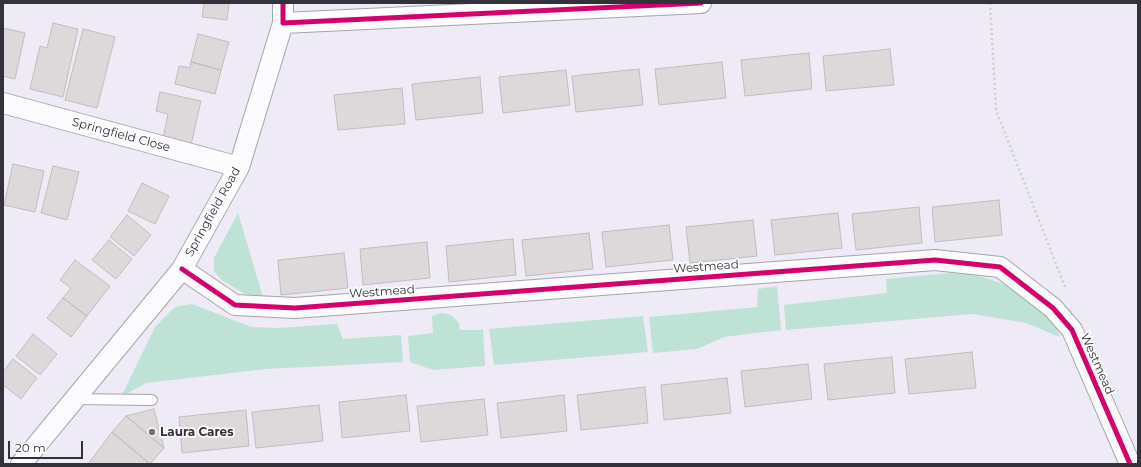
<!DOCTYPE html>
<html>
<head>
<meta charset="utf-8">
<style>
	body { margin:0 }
	#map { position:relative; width:1141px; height:467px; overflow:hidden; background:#eeeaf6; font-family:Montserrat,sans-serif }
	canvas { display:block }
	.frame { position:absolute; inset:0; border:4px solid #333139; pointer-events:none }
	.scale { position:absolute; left:8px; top:441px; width:75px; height:18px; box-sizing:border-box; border:2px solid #333139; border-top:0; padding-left:5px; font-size:12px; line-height:14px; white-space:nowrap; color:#333139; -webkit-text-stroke:3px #fff; paint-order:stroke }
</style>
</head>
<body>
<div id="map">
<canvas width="1141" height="467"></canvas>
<div class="frame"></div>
<div class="scale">20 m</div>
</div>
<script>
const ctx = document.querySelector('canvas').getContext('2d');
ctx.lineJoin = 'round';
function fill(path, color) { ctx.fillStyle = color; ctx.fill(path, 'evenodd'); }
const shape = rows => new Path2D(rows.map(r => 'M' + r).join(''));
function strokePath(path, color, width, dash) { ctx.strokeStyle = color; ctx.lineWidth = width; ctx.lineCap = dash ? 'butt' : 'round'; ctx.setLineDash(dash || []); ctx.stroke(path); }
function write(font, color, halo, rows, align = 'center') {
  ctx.font = font + ' Montserrat,sans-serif'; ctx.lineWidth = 3.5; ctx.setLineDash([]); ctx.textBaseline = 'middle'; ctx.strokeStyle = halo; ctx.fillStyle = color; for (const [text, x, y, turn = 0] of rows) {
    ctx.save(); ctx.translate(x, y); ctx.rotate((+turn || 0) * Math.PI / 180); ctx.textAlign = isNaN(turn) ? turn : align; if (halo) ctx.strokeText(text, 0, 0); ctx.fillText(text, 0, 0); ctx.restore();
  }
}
fill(shape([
	[238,213,263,297,248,296,222,280,214,271,214,258],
	[950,273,976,275,1001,283,1016,289,1039,305,1055,325,1060,337,1026,323,973,314,786,330,784,305,887,293,886,279],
	[777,286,781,330,724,337,697,349,653,353,649,317,757,307,758,289],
	[192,304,251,327,277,328,337,324,343,339,401,335,403,362,266,369,146,383,121,397,155,327,175,307],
	[441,313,451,315,459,323,460,330,483,330,485,366,433,370,410,362,408,336,433,333,432,316],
	[643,316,648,352,494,365,489,329]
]), '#bee2d5');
const building = shape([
	[204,3,229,3,227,20,202,17,204,3],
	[53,23,78,29,63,97,30,89,40,46,47,48,53,23],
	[3,28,25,33,15,79,3,76,3,28],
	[83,29,115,37,97,108,65,100,83,29],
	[198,34,229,42,221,70,191,62,198,34],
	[890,49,894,85,826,91,823,56,890,49],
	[809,53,812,89,745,96,741,60,809,53],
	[191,62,221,70,215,94,175,84,179,66,190,68,191,62],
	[722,62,726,98,659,105,655,69,722,62],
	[639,69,643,105,576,112,572,76,639,69],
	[566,70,570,105,503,113,499,77,566,70],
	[480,77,483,113,416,120,412,84,480,77],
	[402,88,405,124,338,130,334,95,402,88],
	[160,92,201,101,191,145,163,138,168,114,156,111,160,92],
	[13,164,44,171,35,212,4,205,13,164],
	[53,166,79,172,67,220,41,213,53,166],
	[142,183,169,196,155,224,128,211,142,183],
	[999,200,1002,235,935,242,932,207,999,200],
	[919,207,922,243,856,250,852,214,919,207],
	[838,213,842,248,775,255,771,220,838,213],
	[127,215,151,235,134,256,110,237,127,215],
	[753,220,757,256,690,263,686,227,753,220],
	[669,225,673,260,606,267,602,232,669,225],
	[589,233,593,269,526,276,522,240,589,233],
	[513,239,516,275,449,282,446,246,513,239],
	[109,240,132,259,116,279,92,260,109,240],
	[427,242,430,278,363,285,360,249,427,242],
	[344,253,348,288,281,295,278,260,344,253],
	[75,260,110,286,87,316,63,298,71,288,60,280,75,260],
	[63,298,87,316,71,337,47,318,63,298],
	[33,334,57,354,40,375,16,356,33,334],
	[972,352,976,388,909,394,905,359,972,352],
	[892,357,895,393,828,400,824,364,892,357],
	[13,359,37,378,21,399,3,385,3,372,13,359],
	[808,364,812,399,745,407,741,371,808,364],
	[727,378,731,413,664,420,661,385,727,378],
	[645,387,648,423,581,430,577,395,645,387],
	[406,395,410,431,342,438,339,402,406,395],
	[564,395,567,431,501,438,497,403,564,395],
	[484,399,488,435,421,442,417,406,484,399],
	[319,405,323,441,256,448,252,412,319,405],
	[154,409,164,448,126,416,154,409],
	[246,410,249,446,182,453,179,417,246,410],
	[126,416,164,448,150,464,112,432,126,416],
	[112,432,150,464,88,464,112,432]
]);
fill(building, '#ddd8da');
strokePath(building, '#c1bcbe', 1);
const service = shape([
	[74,399,152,400]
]);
const minor = shape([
	[283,23,701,3],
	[3,103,239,167],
	[182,269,235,305,295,308,935,260,1000,267,1053,308,1072,330,1130,464],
	[21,464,182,269,239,167,283,23,283,3]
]);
strokePath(service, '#a6a4ac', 12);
strokePath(minor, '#a6a4ac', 22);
strokePath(shape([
	[990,3,996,110,1065,287]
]), '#cfcdd2', 2.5, [2, 3]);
strokePath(service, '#fcfcfe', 10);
strokePath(minor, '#fcfcfe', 20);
strokePath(shape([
	[283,3,283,23,701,3],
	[182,269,235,305,295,308,935,260,1000,267,1053,308,1072,330,1130,464]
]), '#d6006c', 5);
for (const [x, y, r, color] of [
	[152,432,4,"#74727b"]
]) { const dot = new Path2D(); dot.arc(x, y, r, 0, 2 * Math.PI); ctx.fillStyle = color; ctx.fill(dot); strokePath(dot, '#fff', 1.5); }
write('12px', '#333139', '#fff', [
	["Springfield Close",121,135,15],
	["Springfield Road",213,212,-61],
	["Westmead",706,267,-4],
	["Westmead",382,292,-4],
	["Westmead",1097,364,66]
]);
write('bold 12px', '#333139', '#fff', [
	["Laura Cares",160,432]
], 'left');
</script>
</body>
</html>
